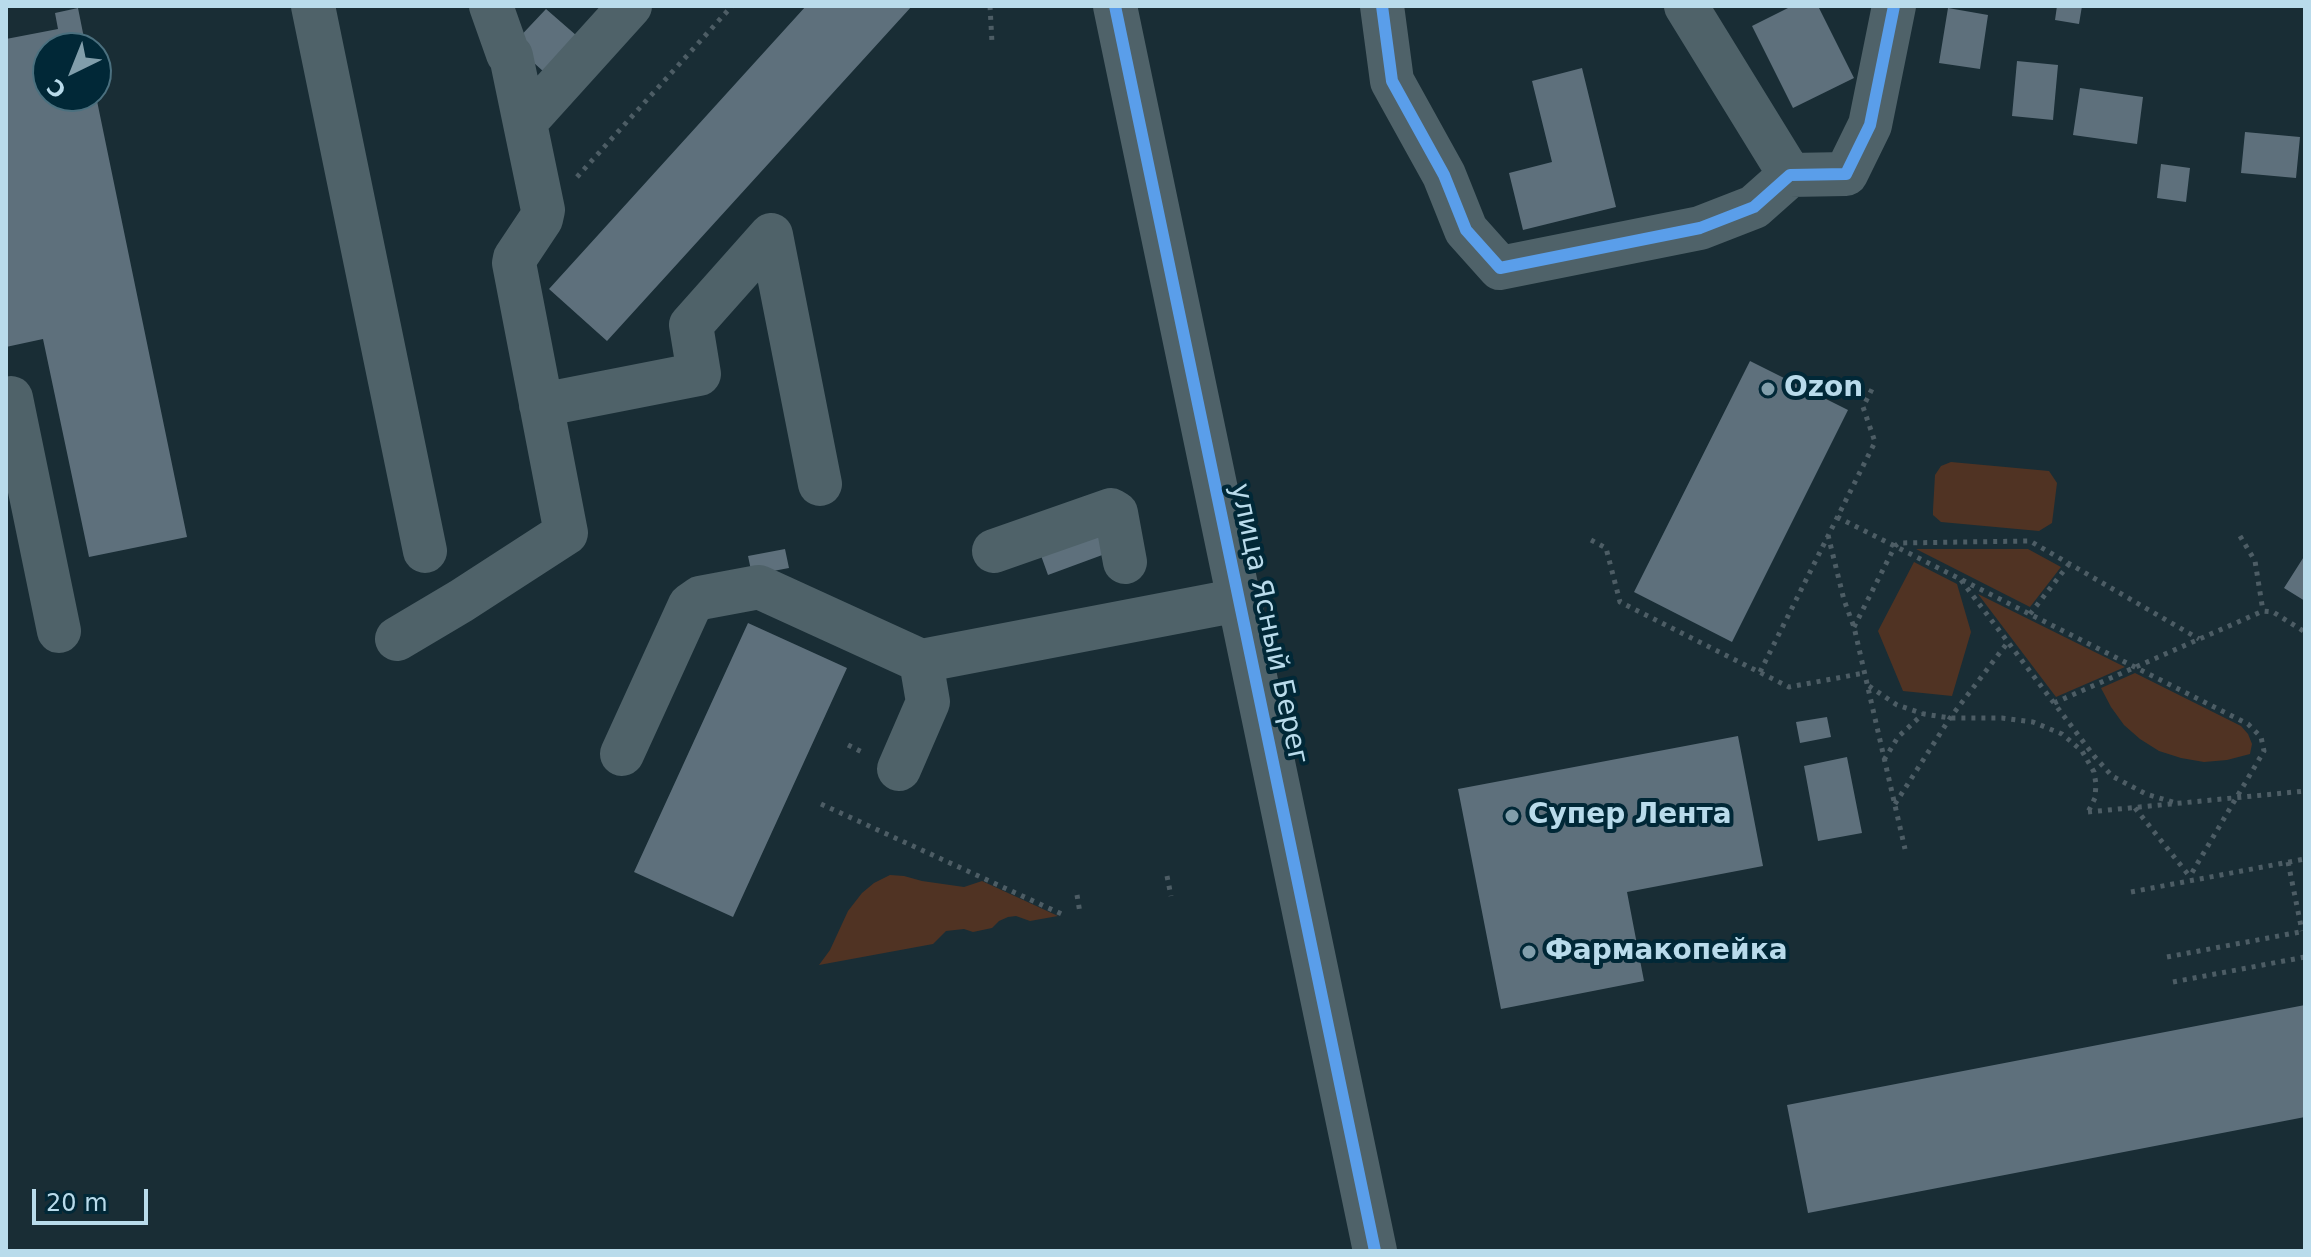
<!DOCTYPE html>
<html>
<head>
<meta charset="utf-8">
<style>
	body { margin:0 }
	#map { position:relative; width:2311px; height:1257px; overflow:hidden; background:#192d35; font-family:"DejaVu Sans",sans-serif }
	canvas { display:block }
	.frame { position:absolute; inset:0; border:8px solid #b9dbeb; pointer-events:none }
	.north { position:absolute; left:32px; top:32px; width:80px; height:80px; box-sizing:border-box; background:#012837; border:2px solid #4b707f; border-radius:50%; rotate:223deg; font-size:22px; font-weight:700; line-height:32px; text-align:center; color:#b9dbeb }
	.north::after { content:''; display:block; margin:auto; width:28px; height:36px; background:#819eab; clip-path:polygon(50% 0,100% 100%,50% 72%,0 100%) }
	.scale { position:absolute; left:32px; top:1189px; width:116px; height:36px; box-sizing:border-box; border:4px solid #b9dbeb; border-top:0; padding-left:10px; font-size:24px; line-height:28px; white-space:nowrap; color:#b9dbeb; -webkit-text-stroke:6px #012837; paint-order:stroke }
</style>
</head>
<body>
<div id="map">
<canvas width="2311" height="1257"></canvas>
<div class="frame"></div>
<div class="north">С</div>
<div class="scale">20 m</div>
</div>
<script>
const ctx = document.querySelector('canvas').getContext('2d');
ctx.lineJoin = 'round';
function fill(path, color) { ctx.fillStyle = color; ctx.fill(path, 'evenodd'); }
const shape = rows => new Path2D(rows.map(r => 'M' + r).join(''));
function strokePath(path, color, width, dash) { ctx.strokeStyle = color; ctx.lineWidth = width; ctx.lineCap = dash ? 'butt' : 'round'; ctx.setLineDash(dash || []); ctx.stroke(path); }
function write(font, color, halo, rows, align = 'center') {
  ctx.font = font + ' "DejaVu Sans",sans-serif'; ctx.lineWidth = 8; ctx.setLineDash([]); ctx.textBaseline = 'middle'; ctx.strokeStyle = halo; ctx.fillStyle = color; for (const [text, x, y, turn = 0] of rows) {
    ctx.save(); ctx.translate(x, y); ctx.rotate((+turn || 0) * Math.PI / 180); ctx.textAlign = isNaN(turn) ? turn : align; if (halo) ctx.strokeText(text, 0, 0); ctx.fillText(text, 0, 0); ctx.restore();
  }
}
fill(shape([
	[1951,462,2049,471,2057,483,2052,523,2039,531,1941,522,1933,515,1933,510,1935,475,1941,466],
	[1916,549,2028,549,2061,567,2030,607],
	[1914,562,1957,584,1971,632,1952,696,1903,691,1878,631],
	[1978,594,2125,667,2056,697],
	[2135,673,2241,726,2248,734,2252,744,2250,754,2227,760,2204,762,2181,758,2159,751,2140,739,2124,725,2111,707,2101,688],
	[890,875,904,876,922,881,964,887,982,881,1058,916,1030,921,1016,916,1008,917,999,921,992,928,973,932,964,929,946,931,933,944,819,965,830,950,848,911,862,893,874,883]
]), '#503323');
fill(shape([
	[806,6,912,6,607,341,549,289],
	[1792,6,1818,6,1854,78,1793,108,1752,26],
	[2057,6,2082,6,2079,24,2055,20],
	[78,8,86,48,48,48,48,96,96,96,187,537,89,557,43,339,6,347,6,39,58,29,55,13],
	[1948,8,1988,15,1980,69,1939,63],
	[546,9,577,36,544,72,513,44],
	[2017,61,2058,65,2053,120,2012,116],
	[1582,68,1616,207,1523,230,1509,173,1552,162,1532,81],
	[2080,88,2143,97,2137,144,2073,135],
	[2245,132,2300,137,2296,178,2241,173],
	[2161,164,2190,168,2186,202,2157,198],
	[1750,361,1848,410,1732,642,1634,592],
	[1096,529,1105,554,1048,575,1039,550],
	[785,549,789,568,752,575,748,556],
	[2305,555,2305,601,2284,588],
	[748,623,847,668,733,917,634,872],
	[1827,717,1831,737,1800,743,1796,722],
	[1738,736,1763,866,1627,892,1644,981,1501,1009,1458,789],
	[1847,757,1862,833,1818,841,1804,766],
	[2305,1005,2305,1117,1808,1213,1787,1105]
]), '#5e707c');
strokePath(shape([
	[990,6,992,43],
	[577,177,732,6],
	[1837,517,2248,724,2261,737,2264,751,2190,876],
	[1828,535,1844,600,1854,627,1905,849],
	[2240,536,2255,561,2263,611],
	[1591,540,1606,548,1620,602,1789,687,1864,673],
	[1961,580,2094,756,2112,776,2146,794,2176,803],
	[2030,614,2069,564],
	[1854,627,1895,546,1899,543,2030,541,2199,639],
	[1760,672,1875,442,1863,407,1873,387],
	[1869,686,1897,705,1924,714,1950,718,2002,718,2033,722,2062,734,2082,751,2094,772,2096,784,2095,798,2088,812],
	[2054,703,2263,611,2273,612,2305,632],
	[848,745,862,752],
	[1884,760,1898,737,1923,714],
	[821,804,1066,916],
	[1895,804,1950,718,2008,642],
	[2135,808,2191,878],
	[2088,812,2305,791],
	[2288,862,2302,931],
	[1167,876,1171,896],
	[2131,892,2305,859],
	[1077,895,1080,913],
	[2167,957,2305,931],
	[2173,982,2305,957]
]), '#4d5d65', 5, [4, 6]);
strokePath(shape([
	[313,6,425,551],
	[491,6,508,54],
	[1115,6,1375,1251],
	[1382,6,1392,81,1444,175,1466,230,1500,268,1700,228,1754,207,1790,175,1846,174,1870,125,1894,6],
	[1686,6,1790,175],
	[526,121,630,6],
	[11,398,59,631],
	[541,405,699,374,691,325,771,235,820,484],
	[994,551,1111,510,1116,513,1125,562],
	[397,639,461,601,566,533,514,263,515,258,541,219,543,210,511,56],
	[622,754,690,605,700,598,759,587,921,661],
	[899,769,928,702,921,661,1239,600]
]), '#4f6269', 44);
strokePath(shape([
	[1115,6,1375,1251],
	[1382,6,1392,81,1444,175,1466,230,1500,268,1700,228,1754,207,1790,175,1846,174,1870,125,1894,6]
]), '#5a9eea', 12);
for (const [x, y, r, color] of [
	[1768,389,8,"#819eab"],
	[1512,816,8,"#819eab"],
	[1529,952,8,"#819eab"]
]) { const dot = new Path2D(); dot.arc(x, y, r, 0, 2 * Math.PI); ctx.fillStyle = color; ctx.fill(dot); strokePath(dot, '#012837', 3); }
write('bold 28px', '#b9dbeb', '#012837', [
	["Ozon",1784,389],
	["Супер Лента",1528,816],
	["Фармакопейка",1545,952]
], 'left');
write('28px', '#b9dbeb', '#012837', [
	["улица Ясный Берег",1268,624,78]
]);
</script>
</body>
</html>
